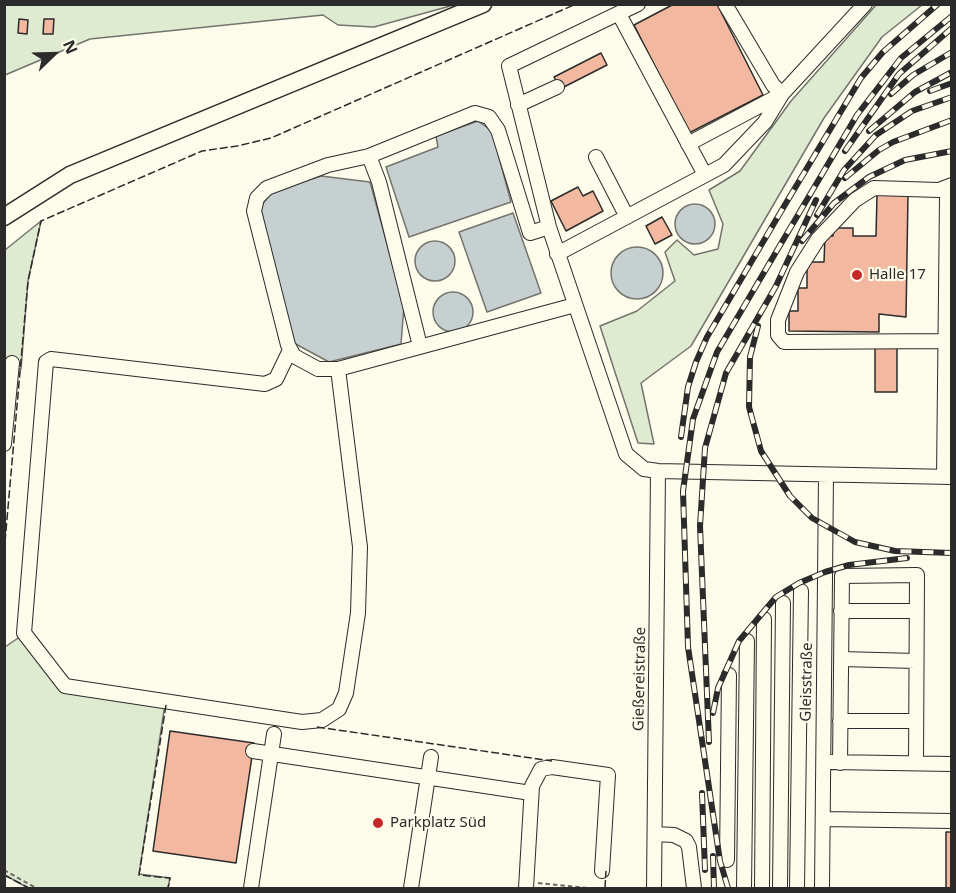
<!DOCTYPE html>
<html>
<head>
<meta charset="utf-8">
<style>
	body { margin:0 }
	#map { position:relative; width:956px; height:893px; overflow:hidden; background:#fdfbea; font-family:"Noto Sans",sans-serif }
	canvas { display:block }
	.frame { position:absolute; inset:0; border:6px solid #2b2b2b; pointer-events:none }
	.north { position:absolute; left:24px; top:24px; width:60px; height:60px; -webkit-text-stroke:4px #fdfbea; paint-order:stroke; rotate:67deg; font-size:16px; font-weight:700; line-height:24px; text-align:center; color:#2b2b2b }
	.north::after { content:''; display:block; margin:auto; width:21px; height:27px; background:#2b2b2b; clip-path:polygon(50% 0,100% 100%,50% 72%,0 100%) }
</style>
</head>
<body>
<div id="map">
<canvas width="956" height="893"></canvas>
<div class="frame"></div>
<div class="north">N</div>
</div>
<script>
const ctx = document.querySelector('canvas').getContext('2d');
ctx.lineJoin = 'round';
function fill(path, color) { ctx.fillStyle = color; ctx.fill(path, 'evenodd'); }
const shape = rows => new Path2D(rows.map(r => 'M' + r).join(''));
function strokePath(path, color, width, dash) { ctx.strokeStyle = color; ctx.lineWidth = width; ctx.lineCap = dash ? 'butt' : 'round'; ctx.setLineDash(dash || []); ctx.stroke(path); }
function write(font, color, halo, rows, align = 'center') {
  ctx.font = font + ' "Noto Sans",sans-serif'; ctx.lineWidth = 4.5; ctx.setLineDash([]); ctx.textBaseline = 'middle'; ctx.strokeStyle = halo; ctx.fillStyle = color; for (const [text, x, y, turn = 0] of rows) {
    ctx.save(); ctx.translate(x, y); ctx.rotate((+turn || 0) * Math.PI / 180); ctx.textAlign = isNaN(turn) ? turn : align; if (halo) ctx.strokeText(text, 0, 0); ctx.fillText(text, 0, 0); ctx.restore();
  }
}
const green = shape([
	[877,4,922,5,882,37,824,118,691,346,641,383,654,444,638,443,600,326,637,311,675,281,665,252,677,240,694,255,718,249,723,224,709,190,740,171,791,101,877,4],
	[5,5,454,5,374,27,338,25,323,15,90,39,5,75,5,5],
	[41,221,28,281,21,369,5,367,5,250,41,221],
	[21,636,64,690,165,704,139,874,170,878,168,888,28,888,5,875,5,647,21,636]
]);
fill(green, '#deebd1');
strokePath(green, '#74746e', 1.5);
const water = shape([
	[478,121,492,131,511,202,409,237,386,167,438,147,436,136,478,121],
	[321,176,370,182,404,306,401,344,329,362,292,342,260,207,273,191,321,176],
	'675 224a20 20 0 1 1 40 0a20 20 0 1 1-40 0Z',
	[513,213,541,293,487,312,459,232,513,213],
	'415 261a20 20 0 1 1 40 0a20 20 0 1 1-40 0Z',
	'611 273a26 26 0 1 1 52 0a26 26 0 1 1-52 0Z',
	'433 312a20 20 0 1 1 40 0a20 20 0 1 1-40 0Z'
]);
fill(water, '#c7d0d0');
strokePath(water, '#74746e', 1.5);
const building = shape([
	[674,4,717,4,763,95,689,133,634,25,674,4],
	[19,19,28,20,27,34,18,33,19,19],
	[44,19,54,19,53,34,43,34,44,19],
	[601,53,607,65,560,89,554,77,601,53],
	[578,187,583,196,593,191,603,211,566,231,551,201,578,187],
	[877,195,908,195,906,317,879,314,879,332,789,331,789,311,798,311,798,288,807,288,807,262,824,262,825,236,833,236,833,228,853,228,853,236,876,236,877,195],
	[662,217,672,235,655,244,646,226,662,217],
	[875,348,897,348,897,392,875,392,875,348],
	[170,731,254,743,236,863,153,851,170,731],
	[946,832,952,832,952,888,946,888,946,832]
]);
fill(building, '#f2b8a0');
strokePath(building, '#2b2b2b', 1.5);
const minor = shape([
	[638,4,509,66,549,227,626,454,644,469,658,471,952,477],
	[619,14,705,175],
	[518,105,557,87],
	[688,144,782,94,773,85,725,4],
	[369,156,379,182,420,346],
	[596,157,627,217],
	[549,227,530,233,498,130,489,117,475,113,369,156,328,165,267,188,257,198,254,211,288,345,294,356,318,369,338,369,575,305],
	[557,254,724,165,765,122,782,94,865,4],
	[946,341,784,342,778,335,778,320,797,272,818,239,855,200,874,188,939,190,952,185],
	[290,350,276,379,265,384,51,359,46,362,24,633,65,686,302,722,322,720,339,709,346,693,358,613,360,547,338,369],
	[4,444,12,363],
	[944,477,947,197,952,185],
	[841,611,917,611],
	[841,659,916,661],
	[840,721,915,721],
	[253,751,531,793],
	[831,762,952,764],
	[840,763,842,576,917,575,916,762],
	[823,819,952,821],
	[655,834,674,835,686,841,689,847,694,888],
	[727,860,729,675],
	[251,888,274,734],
	[411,888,431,757],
	[526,888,532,786,541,769,552,767,608,775,602,871],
	[654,888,658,471],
	[744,888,747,641],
	[762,888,764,619],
	[780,888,783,603],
	[797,888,801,591],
	[822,888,826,476]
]);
const major = shape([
	[4,217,70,175,483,4]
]);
strokePath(minor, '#2b2b2b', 16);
strokePath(major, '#2b2b2b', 19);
strokePath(shape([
	[4,870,36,888],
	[538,883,588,888]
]), '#6a6964', 2, [4.5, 3]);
strokePath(minor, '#fdfbea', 14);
strokePath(major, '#fdfbea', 16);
const rail = shape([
	[930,91,952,83],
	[891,94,913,75,952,52],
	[869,131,915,92,952,72],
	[845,151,899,74,952,28],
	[845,178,879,150,893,142,952,120],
	[817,215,844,170,876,135,912,111,952,97],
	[802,241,834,203,869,177,905,160,952,151],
	[758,326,750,357,749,407,761,451,790,496,812,518,855,542,895,551,952,553],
	[681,437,688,387,696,362,707,337,786,203,861,78,883,52,938,4],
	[713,713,718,688,739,641,776,597,799,583,825,572,849,565,907,558],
	[709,742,700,526,705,448,726,373,776,286,816,200],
	[702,793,705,870],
	[713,856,714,888],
	[728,888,720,861,688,647,683,491,693,419,717,352,857,115,901,58,952,16]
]);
strokePath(rail, '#2b2b2b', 6);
strokePath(rail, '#fdfbea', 4, [11]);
strokePath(shape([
	[4,553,28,281,41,221,202,151,237,146,271,138,576,4],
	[166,705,139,875,170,878,168,888],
	[317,727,552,761],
	[4,875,29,888],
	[605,888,606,871]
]), '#2b2b2b', 1.5, [8, 3]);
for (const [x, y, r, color] of [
	[857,275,6,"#c62828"],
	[378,823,6,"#c62828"]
]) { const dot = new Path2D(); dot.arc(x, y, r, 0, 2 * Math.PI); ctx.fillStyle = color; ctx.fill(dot); strokePath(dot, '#fdfbea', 2); }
write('15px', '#2b2b2b', '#fdfbea', [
	["Halle 17",869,275],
	["Parkplatz Süd",390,823]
], 'left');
write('15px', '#2b2b2b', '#fdfbea', [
	["Gießereistraße",640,679,-89],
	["Gleisstraße",807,682,-89]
]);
</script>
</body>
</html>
